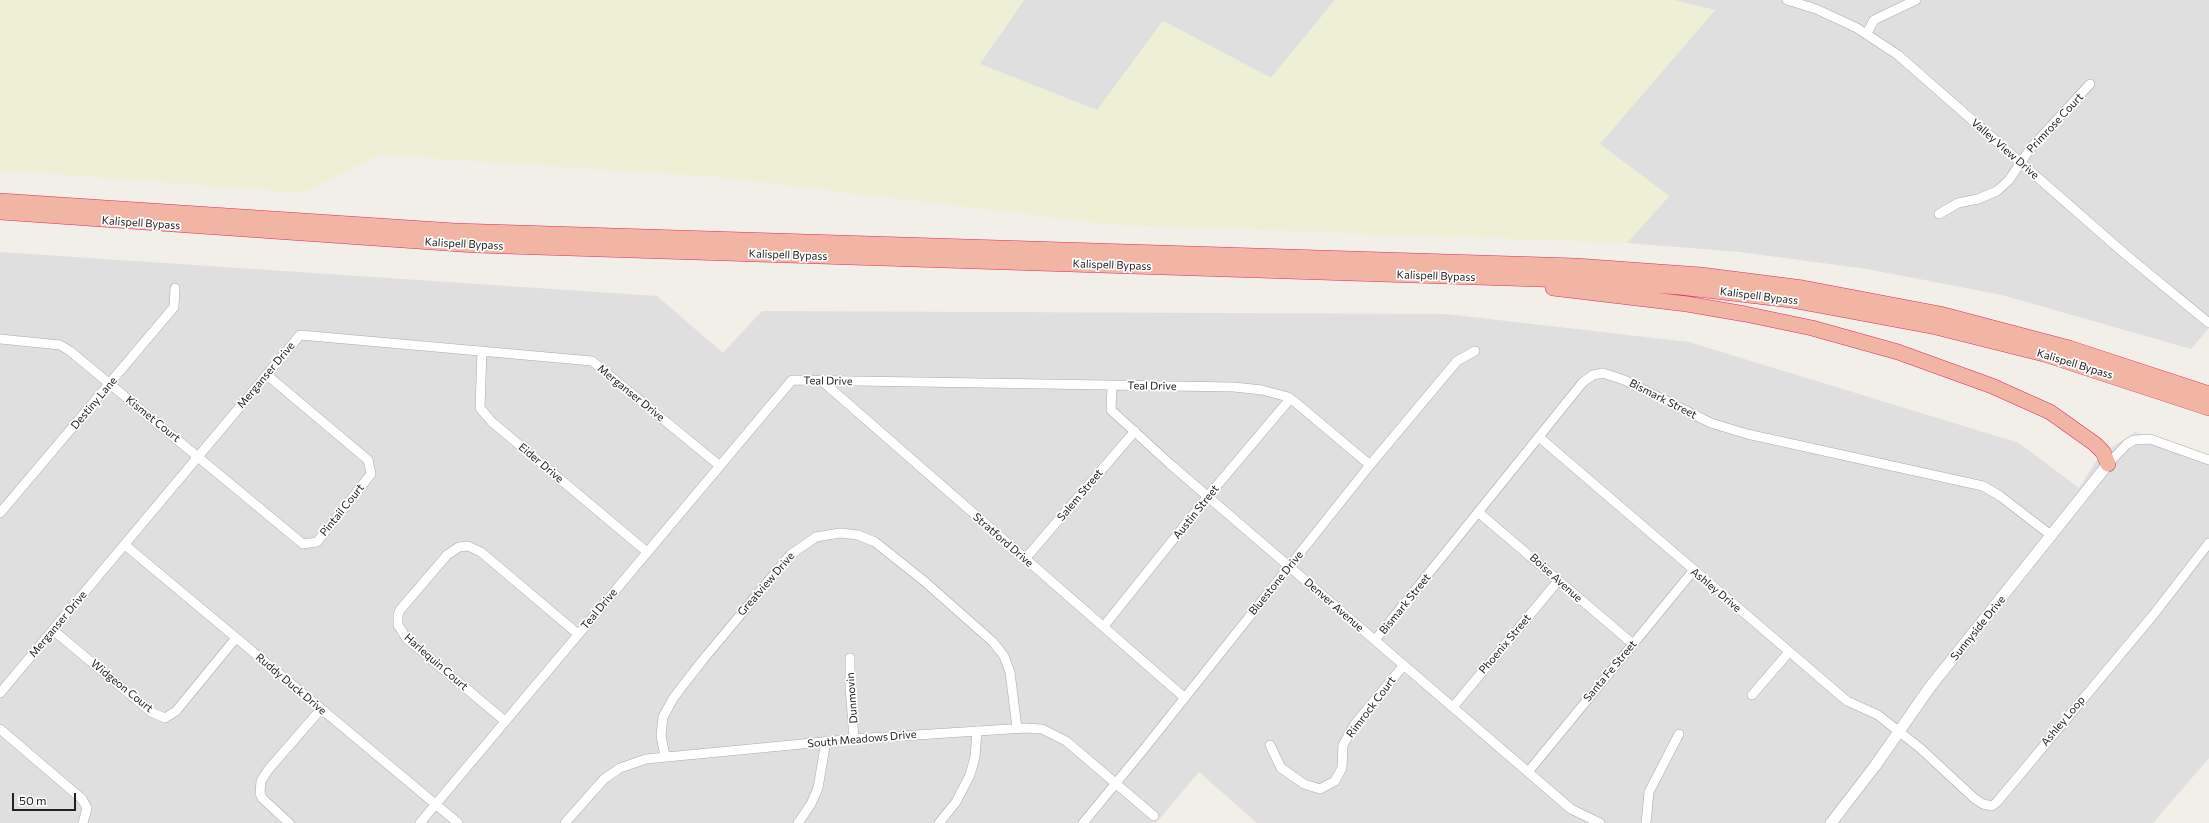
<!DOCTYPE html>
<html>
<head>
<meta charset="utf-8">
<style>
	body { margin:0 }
	#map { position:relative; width:2209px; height:823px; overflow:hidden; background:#f2efe9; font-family:Commissioner,sans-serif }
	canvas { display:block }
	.scale { position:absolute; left:12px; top:793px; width:64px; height:18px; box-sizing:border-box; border:2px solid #222; border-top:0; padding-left:5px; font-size:12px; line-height:14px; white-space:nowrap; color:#222; -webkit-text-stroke:3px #fff; paint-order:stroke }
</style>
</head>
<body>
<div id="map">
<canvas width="2209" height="823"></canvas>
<div class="scale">50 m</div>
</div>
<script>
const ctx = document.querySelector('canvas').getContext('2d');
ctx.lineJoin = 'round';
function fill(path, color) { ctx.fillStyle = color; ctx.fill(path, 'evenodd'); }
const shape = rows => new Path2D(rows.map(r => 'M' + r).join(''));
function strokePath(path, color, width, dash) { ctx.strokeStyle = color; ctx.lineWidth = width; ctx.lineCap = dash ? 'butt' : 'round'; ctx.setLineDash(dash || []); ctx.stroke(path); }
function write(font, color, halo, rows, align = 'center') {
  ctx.font = font + ' Commissioner,sans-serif'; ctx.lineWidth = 3.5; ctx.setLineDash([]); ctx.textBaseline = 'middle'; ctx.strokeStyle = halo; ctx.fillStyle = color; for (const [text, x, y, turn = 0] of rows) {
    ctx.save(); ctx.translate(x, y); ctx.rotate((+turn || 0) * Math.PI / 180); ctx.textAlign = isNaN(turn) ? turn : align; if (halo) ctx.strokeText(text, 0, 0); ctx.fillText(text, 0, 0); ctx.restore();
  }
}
fill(shape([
	[1024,0,1335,0,1271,78,1163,21,1097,111,979,64],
	[1674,0,2209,0,2209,328,2191,349,2002,295,1867,269,1740,252,1627,243,1669,196,1599,144,1714,11],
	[0,252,657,296,723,353,762,311,1446,314,1689,342,2019,443,2079,488,2100,455,2135,432,2209,459,2209,758,2153,823,1257,823,1199,772,1156,823,0,823]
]), '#e0dfdf');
fill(shape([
	[0,0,1024,0,980,64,1097,110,1163,21,1271,78,1335,0,1674,0,1715,10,1600,144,1669,196,1627,243,1116,225,715,177,380,155,302,193,0,170]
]), '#eef0d5');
const minor = shape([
	[1787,0,1816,9,1857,28,1898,55,2125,254,2209,323],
	[1867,33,1874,20,1916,0],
	[1939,214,1958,203,1978,199,1997,191,2009,180,2030,149,2090,84],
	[0,339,60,345,70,351,303,544,317,542,371,474,368,460,267,375],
	[482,351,480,408,492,422,647,552],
	[822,381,1185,698],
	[1112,386,1111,410,1170,464,1571,809,1600,823],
	[1539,437,1847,701,1878,715,1920,748,1975,799,1983,804,1992,806,1997,802,2154,614,2209,543],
	[2108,464,2127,444,2134,440,2150,439,2209,460],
	[1478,512,1633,644],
	[0,513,174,307,175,288],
	[125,545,458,823],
	[1025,559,1135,431],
	[1104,626,1208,496,1290,399],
	[53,630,151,712,165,718,176,711,236,638],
	[1375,640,1583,382,1593,375,1603,373,1624,380,1711,423,1747,434,1983,486,2000,496,2052,536],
	[850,658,850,687,854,739],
	[0,693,300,335,592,361,720,466],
	[1752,695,1789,652],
	[1453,707,1558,581],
	[505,721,407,639,398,625,398,615,400,610,447,555,459,547,468,546,481,552,578,634],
	[0,729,82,799,87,808,83,823],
	[1270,745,1281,768,1304,784,1320,789,1335,781,1342,768,1343,745,1355,724,1404,665],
	[665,756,661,736,663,717,674,697,702,661,790,555,816,537,840,533,858,535,875,542,924,581,993,642,1004,656,1010,672,1017,728],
	[1528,772,1693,571],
	[289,823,262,798,260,793,261,781,268,770,321,709],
	[420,823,792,380,1234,387,1262,390,1288,397,1295,402,1370,465],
	[565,823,604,779,620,768,646,759,854,739,1025,728,1042,729,1066,741,1154,816],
	[798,823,811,804,818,788,826,741],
	[939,823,956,802,970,775,975,757,977,731],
	[1083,823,1144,749,1370,465,1457,361,1475,351],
	[1646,823,1649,792,1679,734]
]);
const tertiary = shape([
	[1831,823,1875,766,1930,687,2108,464]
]);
const trunk = shape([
	[0,201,455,231,1576,266,1701,275,1803,288,1940,314,2069,348,2209,394],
	[0,212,475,245,1601,281,1680,287,1791,300,1936,327,2044,354,2209,408],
	[1553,288,1687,304,1745,314,1812,328,1898,352,1992,386,2050,412,2095,444,2103,452,2108,464]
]);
strokePath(minor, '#a9a9a9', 10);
strokePath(tertiary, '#a9a9a9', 12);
strokePath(trunk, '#dc2a67', 16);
strokePath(minor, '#fff', 9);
strokePath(tertiary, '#fff', 11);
strokePath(trunk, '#f2b4a3', 15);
write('11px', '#222', '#fff', [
	["Primrose Court",2055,123,-47],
	["Valley View Drive",2005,149,41],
	["Kalispell Bypass",141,223,4],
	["Kalispell Bypass",464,244,3],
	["Kalispell Bypass",788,255,2],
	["Kalispell Bypass",1112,265,2],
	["Kalispell Bypass",1436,276,2],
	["Kalispell Bypass",1759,296,7],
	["Kalispell Bypass",2075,364,17],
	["Merganser Drive",266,375,-50],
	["Teal Drive",828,381,1],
	["Teal Drive",1152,386,1],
	["Merganser Drive",631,393,39],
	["Bismark Street",1663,399,27],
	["Destiny Lane",94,403,-50],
	["Kismet Court",153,419,39],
	["Eider Drive",541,463,40],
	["Salem Street",1080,495,-50],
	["Pintail Court",342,510,-51],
	["Austin Street",1196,512,-51],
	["Stratford Drive",1003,540,41],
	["Boise Avenue",1556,578,42],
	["Bluestone Drive",1276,583,-51],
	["Greatview Drive",766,584,-49],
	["Ashley Drive",1716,590,40],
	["Bismark Street",1405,604,-51],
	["Denver Avenue",1334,605,41],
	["Teal Drive",599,609,-50],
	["Merganser Drive",58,624,-50],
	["Sunnyside Drive",1978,628,-51],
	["Phoenix Street",1505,644,-50],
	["Harlequin Court",436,662,41],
	["Santa Fe Street",1610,671,-50],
	["Ruddy Duck Drive",291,684,40],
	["Widgeon Court",122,686,39],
	["Dunmovin",852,698,-94],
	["Rimrock Court",1371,707,-53],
	["Ashley Loop",2063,721,-50],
	["South Meadows Drive",862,739,-5]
]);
</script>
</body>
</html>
